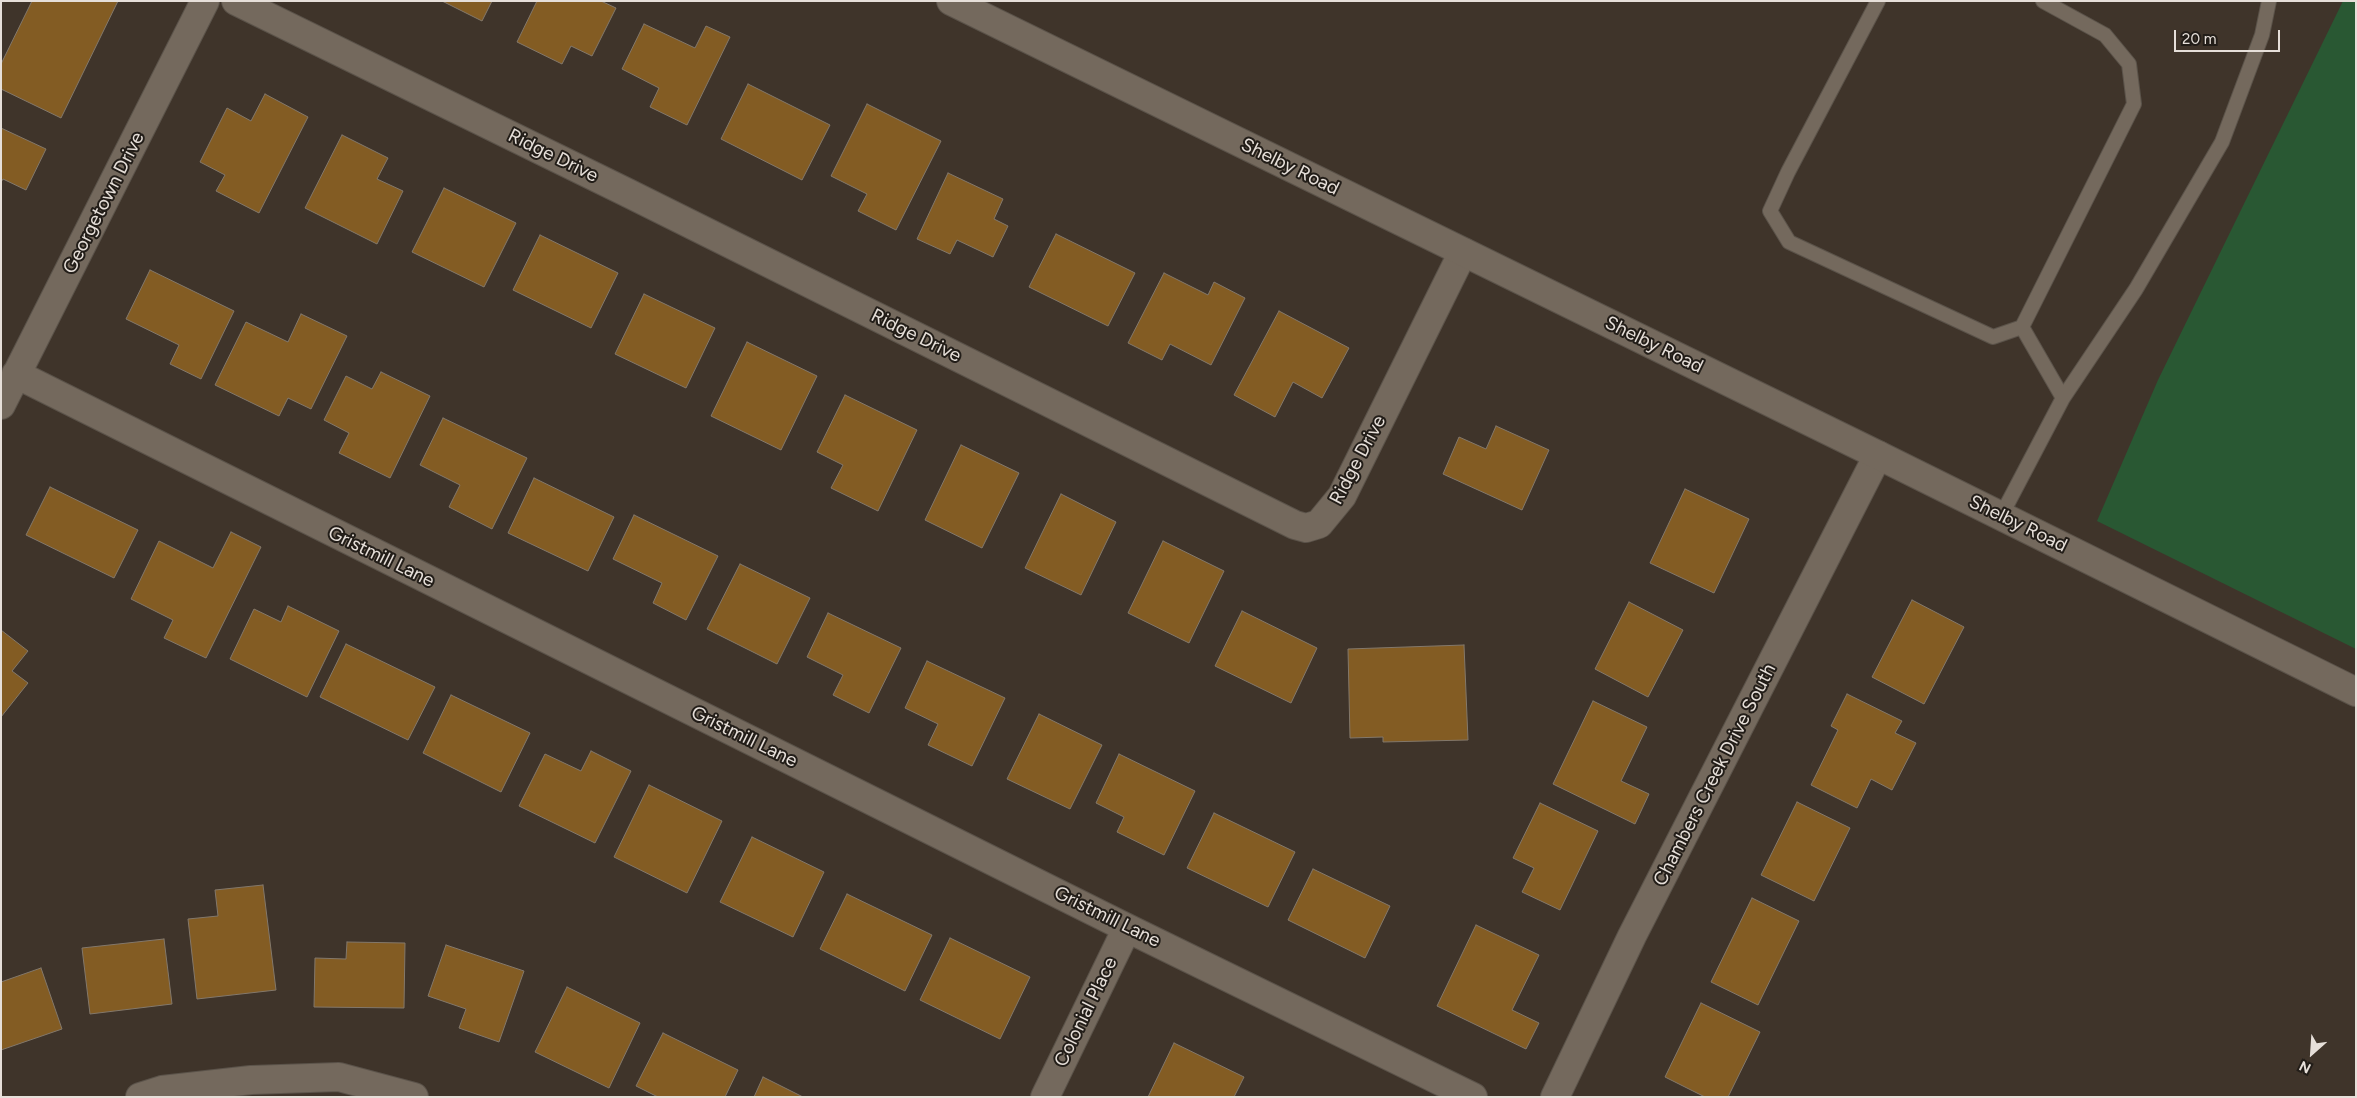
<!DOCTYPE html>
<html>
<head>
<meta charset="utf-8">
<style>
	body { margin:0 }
	#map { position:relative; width:2357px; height:1098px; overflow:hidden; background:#3f342a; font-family:Figtree,sans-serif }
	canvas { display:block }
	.frame { position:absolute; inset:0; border:2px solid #e6dfd9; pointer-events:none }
	.north { position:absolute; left:2287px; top:1028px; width:50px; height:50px; -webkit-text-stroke:4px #221d18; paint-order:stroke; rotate:206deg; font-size:14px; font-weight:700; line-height:20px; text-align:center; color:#e6dfd9 }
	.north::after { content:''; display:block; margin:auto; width:18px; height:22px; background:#e6dfd9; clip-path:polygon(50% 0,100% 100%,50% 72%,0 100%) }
	.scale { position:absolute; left:2174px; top:30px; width:106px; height:22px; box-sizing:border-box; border:2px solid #e6dfd9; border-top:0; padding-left:6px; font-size:15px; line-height:18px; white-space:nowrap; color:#e6dfd9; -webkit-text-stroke:4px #221d18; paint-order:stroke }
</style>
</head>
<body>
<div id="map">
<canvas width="2357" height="1098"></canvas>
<div class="frame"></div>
<div class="north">N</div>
<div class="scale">20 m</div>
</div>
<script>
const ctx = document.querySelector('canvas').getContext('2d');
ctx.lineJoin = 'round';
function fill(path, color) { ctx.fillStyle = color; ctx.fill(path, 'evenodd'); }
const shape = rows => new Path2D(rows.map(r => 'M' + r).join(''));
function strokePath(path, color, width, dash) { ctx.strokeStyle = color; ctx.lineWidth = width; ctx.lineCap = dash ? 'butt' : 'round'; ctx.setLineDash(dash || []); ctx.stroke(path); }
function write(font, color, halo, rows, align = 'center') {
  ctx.font = font + ' Figtree,sans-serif'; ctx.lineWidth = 4; ctx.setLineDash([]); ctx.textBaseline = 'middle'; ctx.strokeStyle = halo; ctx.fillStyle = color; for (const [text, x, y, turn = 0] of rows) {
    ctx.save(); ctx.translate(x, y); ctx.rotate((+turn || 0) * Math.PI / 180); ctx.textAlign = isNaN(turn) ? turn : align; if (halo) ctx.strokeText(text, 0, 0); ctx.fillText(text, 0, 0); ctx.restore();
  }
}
fill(shape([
	[2343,1,2356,1,2356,649,2097,521,2158,380]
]), '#295833');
const building = shape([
	[32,1,118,1,61,118,1,89,1,64,32,1],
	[442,1,492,1,482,21,442,1],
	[537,1,601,1,616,8,592,56,571,46,562,64,517,42,537,1],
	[644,24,695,48,706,26,730,37,687,125,650,107,659,88,622,69,644,24],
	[748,84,830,125,802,180,721,139,748,84],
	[265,94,308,117,259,213,216,191,225,175,200,162,227,108,251,121,265,94],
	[867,104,941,141,896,230,858,211,867,194,831,176,867,104],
	[1,128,46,149,26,190,3,179,1,182,1,128],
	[342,135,388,158,377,179,403,191,377,244,305,208,342,135],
	[948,173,1003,199,994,219,1008,226,993,257,957,240,950,254,917,239,948,173],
	[444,188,516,223,484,287,412,252,444,188],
	[1056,234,1135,273,1108,326,1029,287,1056,234],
	[540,235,618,273,591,328,513,290,540,235],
	[150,270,234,311,201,379,170,364,179,345,126,319,150,270],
	[1164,273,1208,295,1214,282,1245,298,1211,365,1170,344,1162,360,1128,343,1164,273],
	[644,294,715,328,686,388,615,354,644,294],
	[1279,311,1349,348,1322,398,1293,382,1275,417,1234,395,1279,311],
	[301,314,347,336,311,409,288,398,279,416,215,385,246,322,288,342,301,314],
	[747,342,817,376,781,450,711,416,747,342],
	[381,372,430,396,390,478,339,453,349,433,324,420,346,376,372,389,381,372],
	[845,395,917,430,878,511,831,488,843,465,817,452,845,395],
	[443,418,527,458,492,529,449,507,460,485,420,465,443,418],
	[1496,426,1549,450,1522,510,1443,474,1459,437,1486,449,1496,426],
	[961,445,1019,473,982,548,925,520,961,445],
	[534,478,614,517,588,571,508,533,534,478],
	[50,487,138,530,114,578,26,535,50,487],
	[1685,489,1749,519,1714,593,1650,563,1685,489],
	[1061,494,1116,522,1081,595,1025,568,1061,494],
	[634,515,718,556,686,620,653,603,662,583,613,559,634,515],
	[231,532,261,547,206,658,164,638,173,620,131,599,159,541,213,568,231,532],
	[1163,541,1224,571,1189,643,1128,613,1163,541],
	[740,564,810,598,777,664,707,629,740,564],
	[1912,600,1964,627,1924,704,1872,677,1912,600],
	[1629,602,1683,630,1648,697,1595,669,1629,602],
	[288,606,339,631,307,697,230,659,254,609,281,622,288,606],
	[1242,611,1317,648,1291,703,1215,666,1242,611],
	[828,613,901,648,869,713,833,695,843,675,807,657,828,613],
	[1,630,28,651,12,671,28,683,1,717,1,630],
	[346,644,435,687,408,740,320,697,346,644],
	[1464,645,1468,740,1383,742,1383,737,1350,738,1348,649,1464,645],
	[927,661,1005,698,972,766,928,745,938,724,905,708,927,661],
	[1847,694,1902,721,1895,733,1916,743,1892,790,1871,779,1857,808,1811,785,1838,730,1831,726,1847,694],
	[451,695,530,733,501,792,423,753,451,695],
	[1593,701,1647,727,1621,781,1649,794,1635,824,1553,784,1593,701],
	[1039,714,1102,745,1070,809,1007,779,1039,714],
	[591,751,631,771,595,843,519,806,545,754,581,771,591,751],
	[1119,754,1195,791,1164,855,1117,832,1124,817,1096,803,1119,754],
	[649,785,722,821,687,893,614,857,649,785],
	[1797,802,1850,828,1814,901,1761,875,1797,802],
	[1540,803,1598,831,1560,910,1522,892,1534,868,1513,858,1540,803],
	[1214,813,1295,852,1268,907,1187,868,1214,813],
	[752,837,824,872,793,937,720,902,752,837],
	[1313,869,1390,906,1365,958,1288,920,1313,869],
	[263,885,276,990,197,999,188,919,218,916,215,890,263,885],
	[847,894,932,935,905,991,820,949,847,894],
	[1752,898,1799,921,1758,1005,1711,982,1752,898],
	[1476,925,1539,955,1512,1010,1539,1023,1526,1049,1437,1006,1476,925],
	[950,938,1030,977,1000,1039,920,1000,950,938],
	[164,939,172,1004,90,1014,82,948,164,939],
	[347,942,405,943,404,1008,314,1007,315,958,346,959,347,942],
	[446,945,524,971,499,1042,459,1028,466,1009,428,996,446,945],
	[41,968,62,1029,1,1050,1,982,41,968],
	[567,987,640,1023,609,1088,535,1052,567,987],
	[1701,1003,1760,1032,1728,1097,1705,1097,1665,1077,1701,1003],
	[663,1033,738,1070,725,1097,658,1097,636,1086,663,1033],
	[1174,1043,1244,1077,1234,1097,1148,1097,1174,1043],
	[763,1077,803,1097,754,1097,763,1077]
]);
fill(building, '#835c23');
strokePath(building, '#83786b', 1);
const service = shape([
	[1878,1,1788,172,1770,211,1789,242,1993,337,2022,327,2134,104,2129,64,2105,35,2043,1],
	[2022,327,2063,398],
	[2001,516,2063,398,2136,289,2222,142,2262,35,2269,1]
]);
const minor = shape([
	[236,1,628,193,1295,525,1306,528,1319,524,1342,496,1463,252],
	[16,374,1127,928,1473,1097],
	[1,405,205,1],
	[140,1097,162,1090,251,1080,339,1077,414,1097],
	[1045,1097,1127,928],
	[1555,1097,1632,936,1878,455]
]);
const secondary = shape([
	[951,1,1878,455,2356,692]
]);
strokePath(service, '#5b534a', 16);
strokePath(minor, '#5b534a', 30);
strokePath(secondary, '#5b534a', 30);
strokePath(service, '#74695d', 14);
strokePath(minor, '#74695d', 28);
strokePath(secondary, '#74695d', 28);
write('19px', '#e6dfd9', '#221d18', [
	["Ridge Drive",553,156,26],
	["Shelby Road",1290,167,26],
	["Georgetown Drive",104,203,-63],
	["Ridge Drive",916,336,26],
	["Shelby Road",1654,345,26],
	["Ridge Drive",1358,460,-62],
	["Shelby Road",2018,524,26],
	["Gristmill Lane",381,557,26],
	["Gristmill Lane",744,737,26],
	["Chambers Creek Drive South",1715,775,-63],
	["Gristmill Lane",1107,917,26],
	["Colonial Place",1086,1012,-64]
]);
</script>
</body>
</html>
